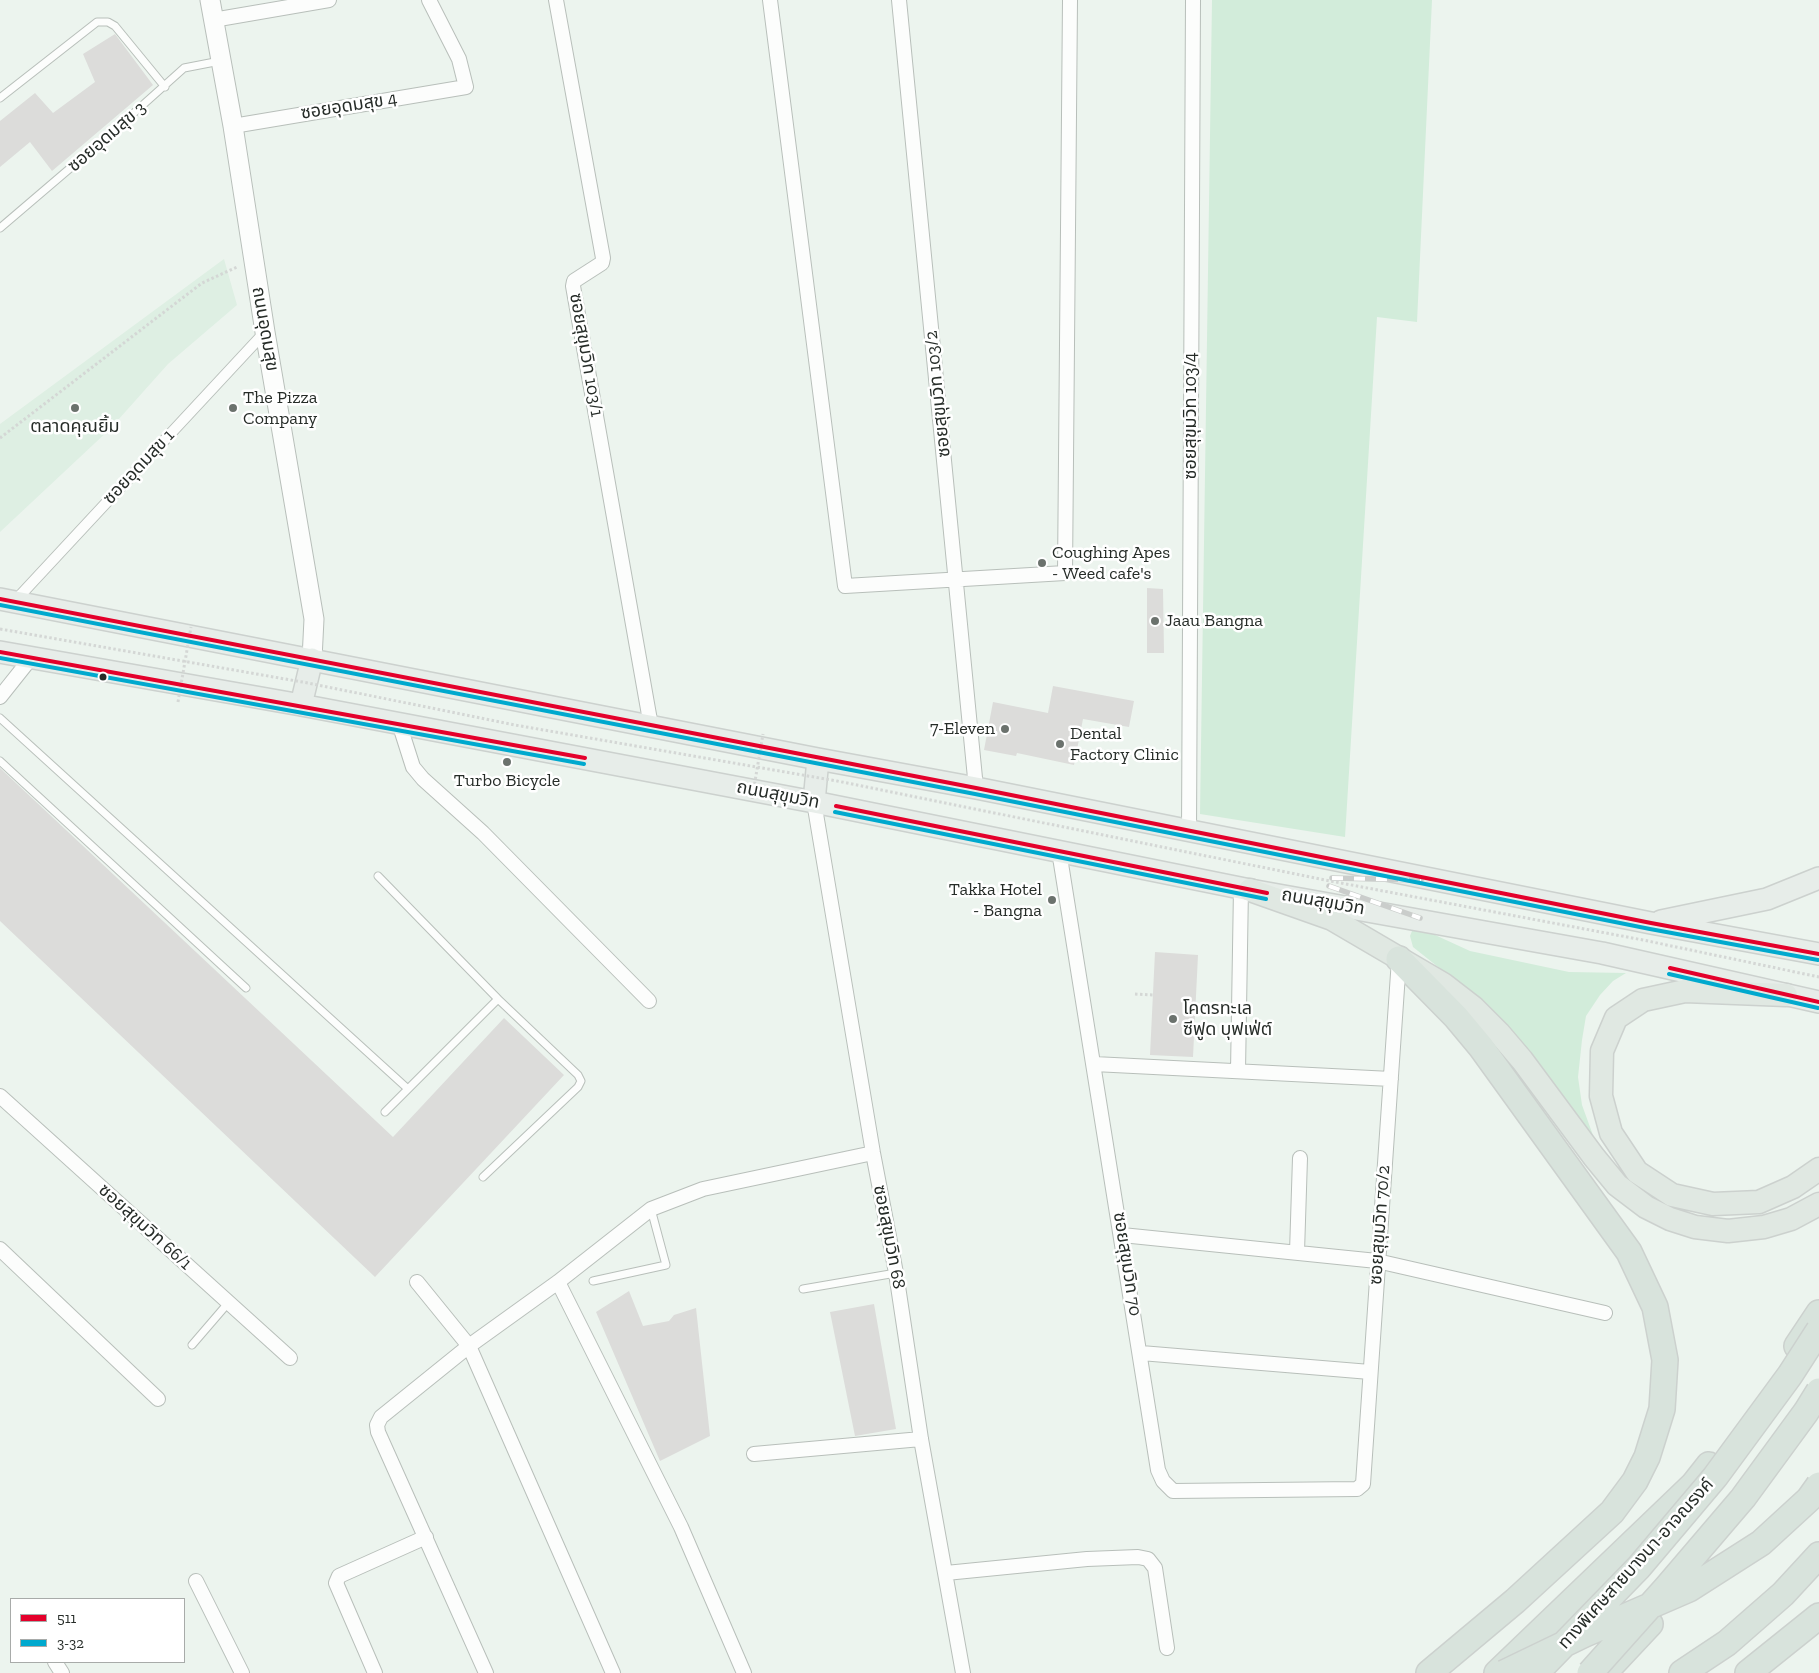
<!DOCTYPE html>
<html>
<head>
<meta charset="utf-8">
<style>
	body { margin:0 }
	#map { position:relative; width:1819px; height:1673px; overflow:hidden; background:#ecf4ee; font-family:"Zilla Slab",serif }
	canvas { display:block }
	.legend { position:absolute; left:10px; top:1598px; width:175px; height:65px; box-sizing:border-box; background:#fff; border:1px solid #a8aba9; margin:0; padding:6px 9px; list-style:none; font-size:15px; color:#262c28 }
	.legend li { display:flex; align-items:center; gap:10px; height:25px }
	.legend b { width:25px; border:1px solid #a8aba9 }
</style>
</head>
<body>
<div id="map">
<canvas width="1819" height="1673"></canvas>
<ul class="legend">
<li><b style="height:6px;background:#e4002b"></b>511</li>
<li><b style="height:6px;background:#00a9ce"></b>3-32</li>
</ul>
</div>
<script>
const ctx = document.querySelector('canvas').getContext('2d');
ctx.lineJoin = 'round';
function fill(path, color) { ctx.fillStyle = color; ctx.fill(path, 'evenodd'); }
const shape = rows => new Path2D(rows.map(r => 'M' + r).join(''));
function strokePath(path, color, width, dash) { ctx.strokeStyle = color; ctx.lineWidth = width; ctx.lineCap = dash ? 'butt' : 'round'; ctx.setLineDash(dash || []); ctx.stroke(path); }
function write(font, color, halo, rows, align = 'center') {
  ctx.font = font + ' "Zilla Slab","Noto Sans Thai",serif'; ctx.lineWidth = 5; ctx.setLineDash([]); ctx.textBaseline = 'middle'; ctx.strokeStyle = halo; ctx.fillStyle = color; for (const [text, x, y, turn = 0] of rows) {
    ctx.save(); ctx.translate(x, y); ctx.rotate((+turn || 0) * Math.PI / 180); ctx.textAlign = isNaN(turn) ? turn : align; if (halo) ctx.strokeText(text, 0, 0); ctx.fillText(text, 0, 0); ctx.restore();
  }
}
fill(shape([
	[224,259,237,305,168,364,110,429,0,532,0,424]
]), '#deefe3');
fill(shape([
	[1212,0,1432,0,1417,322,1377,317,1345,837,1200,814],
	[1422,929,1470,951,1569,972,1626,973,1613,981,1600,995,1586,1016,1582,1040,1578,1077,1582,1105,1594,1138,1544,1071,1482,1002,1413,947,1410,936,1412,931]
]), '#d2ecda');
fill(shape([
	[115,34,153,85,52,171,30,142,0,167,0,121,35,93,53,113,95,82,83,54],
	[1147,588,1163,589,1164,653,1147,653],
	[1053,686,1134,701,1129,727,1083,719,1074,765,1017,753,1016,756,984,750,993,702,1048,713],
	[0,768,393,1137,504,1018,564,1075,375,1277,0,921],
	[1155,952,1198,955,1193,1057,1150,1055],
	[629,1291,643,1326,669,1321,674,1315,696,1308,710,1436,660,1461,596,1312],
	[874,1304,896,1429,855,1436,830,1312]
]), '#dcdcda');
const service = shape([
	[0,98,97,22,108,22,115,26,165,87],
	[0,228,116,129,184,68,220,61],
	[0,718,408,1089,498,999,378,876],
	[0,761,246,988],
	[385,1112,408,1089],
	[483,1177,578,1087,581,1081,578,1075,498,999],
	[593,1281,666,1265,651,1209],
	[803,1289,896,1273],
	[192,1345,229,1302]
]);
const pedestrian = shape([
	[14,602,265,332]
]);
const minor = shape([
	[556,0,603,258,602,263,574,281,573,286,651,726],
	[770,0,845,586,1065,573,1070,0],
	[899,0,976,788],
	[213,20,329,0],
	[233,126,466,87,459,59,429,0],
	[0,697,31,658],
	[399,723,413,767,423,779,483,833,649,1001],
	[814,802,873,1153,896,1273,921,1439,963,1673],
	[1189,831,1193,0],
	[1059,851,1158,1470,1163,1481,1173,1491,1357,1489,1363,1484,1399,959],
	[1094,1064,1391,1079],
	[1238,1071,1241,888],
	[0,1096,290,1358],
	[1122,1235,1377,1261,1605,1313],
	[0,1249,158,1399],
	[1297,1252,1300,1158],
	[417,1282,469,1346,613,1673],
	[558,1282,681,1527,744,1673],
	[1141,1353,1370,1372],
	[754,1454,921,1439],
	[946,1573,1087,1559,1138,1557,1148,1559,1155,1568,1167,1648],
	[196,1581,242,1673],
	[55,1662,62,1673],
	[375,1673,336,1583,339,1576,426,1537],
	[486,1673,378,1432,377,1425,381,1417,469,1346,558,1282,651,1209,703,1189,873,1153]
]);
const secondary = shape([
	[210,0,233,126,265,332,314,619,312,659]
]);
const primary = shape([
	[0,599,818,759,976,788,1651,923,1819,954],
	[0,652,301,705,814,802,1250,890,1602,953,1819,1002],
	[301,705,312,659],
	[814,802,818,759],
	[1661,921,1767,899,1819,878]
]);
const trunk = shape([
	[1250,890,1332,919,1443,984,1474,1008,1499,1033,1522,1060,1594,1157,1617,1185,1646,1207,1670,1219,1695,1227,1728,1231,1764,1227,1791,1219,1819,1204],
	[1786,995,1685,991,1643,1000,1616,1018,1602,1051,1601,1096,1611,1133,1637,1172,1672,1195,1713,1204,1759,1202,1793,1187,1819,1169]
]);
const motorway = shape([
	[1399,959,1456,1017,1481,1047,1629,1252,1655,1307,1665,1360,1662,1409,1647,1457,1635,1481,1612,1512,1515,1601,1429,1673],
	[1797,1346,1819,1313],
	[1497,1673,1694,1484,1709,1465],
	[1604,1673,1650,1624],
	[1682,1673,1727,1643,1783,1594,1819,1555],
	[1748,1673,1819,1616]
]);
strokePath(service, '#b8bfba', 9);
strokePath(pedestrian, '#b8bfba', 12);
strokePath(minor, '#b8bfba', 16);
strokePath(secondary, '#b8bfba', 21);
strokePath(primary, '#ccd1ce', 24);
strokePath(trunk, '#ccd1ce', 25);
strokePath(motorway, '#ccd1ce', 28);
strokePath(shape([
	[0,438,202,283,237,267],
	[1135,994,1153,995]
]), '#d4d7d5', 3, [2.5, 2.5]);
strokePath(service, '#fcfdfc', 7);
strokePath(pedestrian, '#fcfdfc', 10);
strokePath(minor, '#fcfdfc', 14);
strokePath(secondary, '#fcfdfc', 19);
strokePath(primary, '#e7ede9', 21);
strokePath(trunk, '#e0e8e2', 22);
strokePath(motorway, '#d8e3dc', 25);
const rail = shape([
	[1332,878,1421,880],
	[1329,886,1420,918]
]);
strokePath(rail, '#cacdcb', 5.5);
strokePath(rail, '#fff', 4, [11]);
const motorwayBridge = shape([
	[1504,1673,1585,1634,1689,1589,1761,1543,1809,1499,1819,1485],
	[1536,1673,1639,1567,1715,1477,1790,1375,1819,1330],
	[1590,1673,1667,1587,1743,1498,1806,1412,1819,1391]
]);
strokePath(motorwayBridge, '#ccd1ce', 28, []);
strokePath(shape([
	[0,629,308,683,515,725,837,781,1325,880,1643,940,1819,977],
	[178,702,191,627],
	[752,799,763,734]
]), '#d4d7d5', 3, [2.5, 2.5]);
strokePath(motorwayBridge, '#d8e3dc', 25);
strokePath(shape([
	[0,599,976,788,1651,923,1819,954],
	[0,652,585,758],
	[836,806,1267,893],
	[1670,968,1819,1002]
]), '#e4002b', 4);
strokePath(shape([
	[0,605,975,794,1650,929,1818,960],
	[0,658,584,764],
	[835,812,1266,899],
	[1669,974,1818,1008]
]), '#00a9ce', 4);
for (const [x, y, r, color] of [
	[75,408,5,"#6b726d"],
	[233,408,5,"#6b726d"],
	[1042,563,5,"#6b726d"],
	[1155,621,5,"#6b726d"],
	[103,677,4.5,"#262c28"],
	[1005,729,5,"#6b726d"],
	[1060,744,5,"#6b726d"],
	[507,762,5,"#6b726d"],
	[1052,900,5,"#6b726d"],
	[1173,1019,5,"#6b726d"]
]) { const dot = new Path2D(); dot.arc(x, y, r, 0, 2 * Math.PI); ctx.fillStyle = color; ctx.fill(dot); strokePath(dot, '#fff', 2); }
write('18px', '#262c28', '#fff', [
	["ซอยอุดมสุข 4",349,106,-9],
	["ซอยอุดมสุข 3",107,137,-41],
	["ถนนอุดมสุข",265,329,80],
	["ซอยสุขุมวิท 103/1",586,355,80],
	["ซอยสุขุมวิท 103/2",938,394,-96],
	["ซอยสุขุมวิท 103/4",1191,416,-90],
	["ซอยอุดมสุข 1",139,467,-47],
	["ถนนสุขุมวิท",778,795,11],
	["ถนนสุขุมวิท",1323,902,10],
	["ซอยสุขุมวิท 70/2",1380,1225,-86],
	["ซอยสุขุมวิท 66/1",145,1227,42],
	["ซอยสุขุมวิท 68",889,1237,79],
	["ซอยสุขุมวิท 70",1127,1264,81],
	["ทางพิเศษสายบางนา-อาจณรงค์",1636,1564,-48]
]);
write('18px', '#262c28', '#fff', [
	["The Pizza",243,398],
	["Company",243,419],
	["ตลาดคุณยิ้ม",75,427,"center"],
	["Coughing Apes",1052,553],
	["- Weed cafe's",1052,574],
	["Jaau Bangna",1165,621],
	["7-Eleven",995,729,"right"],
	["Dental",1070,734],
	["Factory Clinic",1070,755],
	["Turbo Bicycle",507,781,"center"],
	["Takka Hotel",1042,890,"right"],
	["- Bangna",1042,911,"right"],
	["โคตรทะเล",1183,1009],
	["ซีฟูด บุฟเฟ่ต์",1183,1030]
], 'left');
</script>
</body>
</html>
